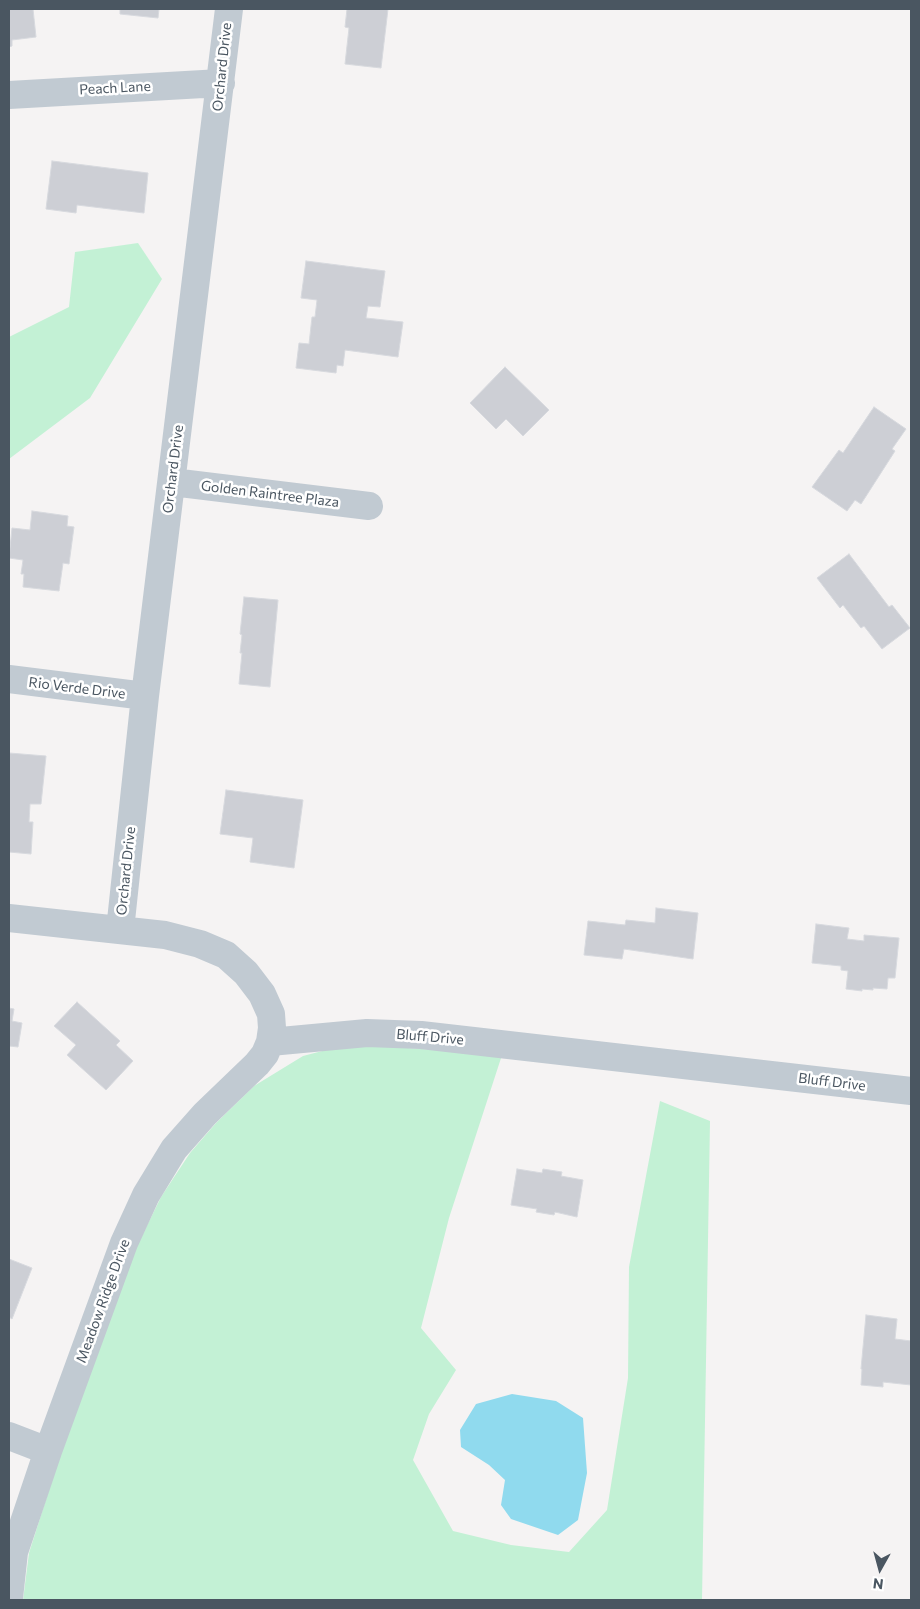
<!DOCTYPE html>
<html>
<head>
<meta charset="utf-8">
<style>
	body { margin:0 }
	#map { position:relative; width:920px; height:1609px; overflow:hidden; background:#f5f3f3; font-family:Commissioner,sans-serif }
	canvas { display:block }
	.frame { position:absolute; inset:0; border:10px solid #4a5661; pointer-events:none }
	.north { position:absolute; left:855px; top:1544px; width:50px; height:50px; -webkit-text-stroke:4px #fff; paint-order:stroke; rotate:187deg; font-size:14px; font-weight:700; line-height:20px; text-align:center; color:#4a5661 }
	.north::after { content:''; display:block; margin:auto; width:18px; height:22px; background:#4a5661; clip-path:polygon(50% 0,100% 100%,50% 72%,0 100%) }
</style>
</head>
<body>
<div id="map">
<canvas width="920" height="1609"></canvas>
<div class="frame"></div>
<div class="north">N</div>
</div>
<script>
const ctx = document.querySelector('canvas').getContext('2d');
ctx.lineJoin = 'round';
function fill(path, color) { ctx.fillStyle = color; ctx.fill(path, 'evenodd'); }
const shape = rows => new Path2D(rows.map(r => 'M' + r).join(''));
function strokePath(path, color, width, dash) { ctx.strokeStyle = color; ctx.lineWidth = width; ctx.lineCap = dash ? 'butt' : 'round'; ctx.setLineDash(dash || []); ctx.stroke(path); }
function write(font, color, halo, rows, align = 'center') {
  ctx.font = font + ' Commissioner,sans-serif'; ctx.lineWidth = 5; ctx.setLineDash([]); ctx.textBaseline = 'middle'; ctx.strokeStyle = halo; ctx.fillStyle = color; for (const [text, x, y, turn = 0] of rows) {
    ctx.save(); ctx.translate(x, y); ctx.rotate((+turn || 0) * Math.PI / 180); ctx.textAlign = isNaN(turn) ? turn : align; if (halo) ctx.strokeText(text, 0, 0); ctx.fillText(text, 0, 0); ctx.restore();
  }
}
fill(shape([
	[138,243,162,279,90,398,9,459,9,337,69,307,75,252],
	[368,1045,502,1055,449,1218,421,1328,456,1370,429,1414,413,1460,453,1531,511,1545,569,1552,607,1510,628,1378,629,1267,660,1101,710,1121,702,1600,23,1600,29,1553,60,1455,137,1246,161,1197,190,1153,216,1123,254,1086,303,1056,326,1050]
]), '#c3f1d5');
fill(shape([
	[512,1394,556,1401,583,1418,587,1473,578,1520,558,1535,511,1519,501,1505,505,1480,489,1465,461,1447,460,1430,476,1404]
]), '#90daee');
const building = shape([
	[9,9,33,9,36,37,12,40,12,46,9,47,9,9],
	[120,9,159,9,158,18,120,14,120,9],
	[347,9,388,9,381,68,345,64,349,28,345,27,347,9],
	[52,161,148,173,144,213,77,205,76,213,46,209,52,161],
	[306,261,385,271,380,307,368,306,366,318,403,322,398,357,345,350,343,366,337,365,336,373,296,368,299,343,309,344,312,317,315,317,317,300,301,298,306,261],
	[505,367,549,410,523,436,506,419,496,429,470,403,505,367],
	[874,407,906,429,892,449,895,451,861,504,855,500,847,511,812,487,839,450,843,453,874,407],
	[32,511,68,516,67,526,74,527,69,564,63,563,59,591,23,587,24,574,21,574,23,560,9,558,12,528,30,530,32,511],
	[849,554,889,607,892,605,910,628,882,649,864,626,861,628,843,605,840,608,817,578,849,554],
	[244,597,278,600,270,687,239,684,242,653,240,653,242,635,240,634,244,597],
	[9,753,46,756,41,804,30,804,29,822,33,822,31,854,9,852,9,753],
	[226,790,303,800,294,868,250,862,253,838,220,834,226,790],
	[656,908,698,913,693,959,624,949,622,959,584,955,588,921,625,925,626,920,655,923,656,908],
	[816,924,849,928,847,939,864,941,864,935,899,938,895,978,888,978,887,989,873,988,873,990,862,989,862,991,846,989,848,971,841,970,841,966,812,963,816,924],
	[77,1002,120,1041,116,1045,133,1061,106,1090,67,1055,76,1045,54,1026,77,1002],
	[9,1008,14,1009,12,1021,22,1023,18,1047,9,1046,9,1008],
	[517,1169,542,1173,543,1169,562,1172,561,1176,583,1180,577,1217,555,1212,554,1215,536,1212,537,1209,511,1205,517,1169],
	[9,1259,32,1268,12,1319,9,1317,9,1259],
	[866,1315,897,1319,895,1339,911,1341,911,1338,911,1385,883,1382,883,1387,861,1385,862,1369,861,1369,866,1315]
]);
fill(building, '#cdcfd5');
strokePath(building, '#d7d9de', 1);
strokePath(shape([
	[9,95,221,83],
	[172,482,369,506],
	[9,679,145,696],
	[9,918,165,935,200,944,226,955,246,973,262,994,271,1014,272,1028,270,1042,367,1033,421,1035,911,1091],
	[120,930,145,696,229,9],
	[9,1436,48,1451],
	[9,1598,14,1552,48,1451,124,1243,146,1195,174,1149,205,1114,257,1064,265,1054,270,1042]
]), '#c1cad2', 28);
write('14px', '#4a5661', '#fff', [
	["Orchard Drive",222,67,-84],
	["Peach Lane",115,88,-3],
	["Orchard Drive",173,469,-83],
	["Golden Raintree Plaza",270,494,7],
	["Rio Verde Drive",77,688,7],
	["Orchard Drive",126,871,-84],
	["Bluff Drive",430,1037,5],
	["Bluff Drive",832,1082,7],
	["Meadow Ridge Drive",103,1301,-70]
]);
</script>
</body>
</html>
